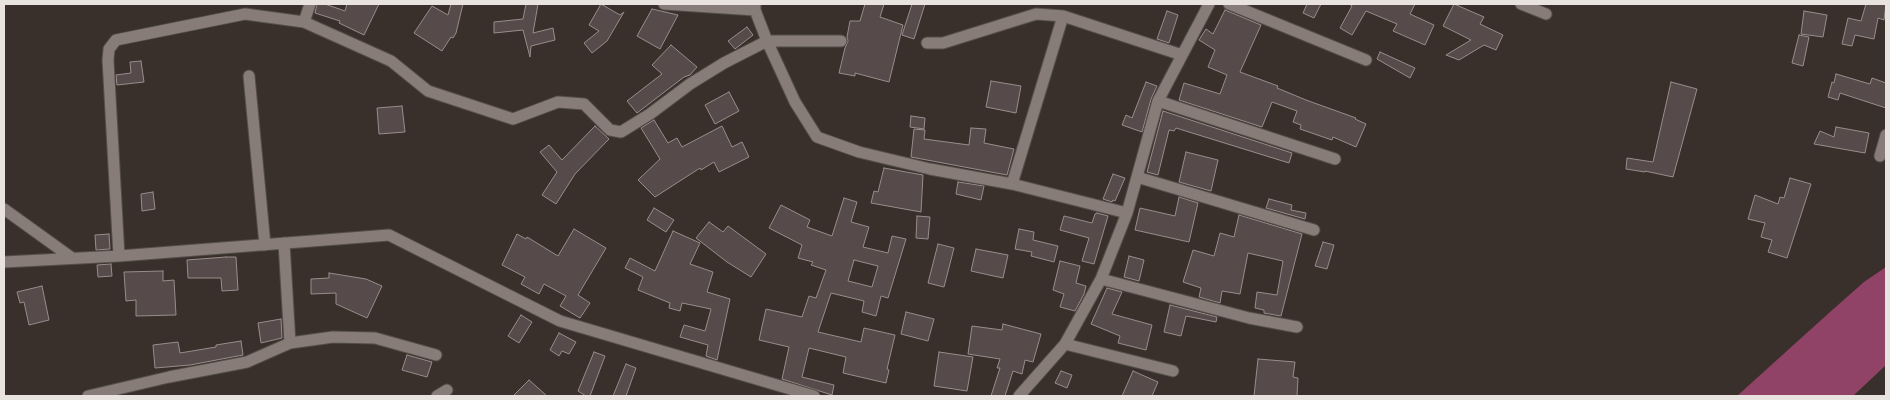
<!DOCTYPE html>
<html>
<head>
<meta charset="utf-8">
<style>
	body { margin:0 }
	#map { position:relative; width:1890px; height:400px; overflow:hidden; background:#39302b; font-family:"Times New Roman",serif }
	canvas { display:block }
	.frame { position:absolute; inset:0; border:5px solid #e8e3df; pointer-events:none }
</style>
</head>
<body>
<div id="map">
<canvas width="1890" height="400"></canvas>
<div class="frame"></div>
</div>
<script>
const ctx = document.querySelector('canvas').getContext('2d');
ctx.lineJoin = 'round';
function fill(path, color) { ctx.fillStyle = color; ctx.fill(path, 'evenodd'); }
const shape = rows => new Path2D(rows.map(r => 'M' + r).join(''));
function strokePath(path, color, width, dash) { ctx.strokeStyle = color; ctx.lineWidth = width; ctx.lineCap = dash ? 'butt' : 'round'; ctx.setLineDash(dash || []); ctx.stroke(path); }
fill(shape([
	[1886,267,1886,365,1853,396,1737,396,1830,312,1864,282]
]), '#914367');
const building = shape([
	[317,4,325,4,345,11,347,4,379,4,364,35,339,23,340,21,315,13,317,4],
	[451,4,463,4,456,33,453,38,451,37,442,51,414,33,432,6,448,15,451,4],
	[526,4,538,4,533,33,553,28,555,40,531,46,530,57,523,30,494,33,494,22,523,19,526,4],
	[601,4,620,15,624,12,607,41,592,53,584,43,599,31,589,25,601,4],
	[865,4,884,4,880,17,903,25,889,82,855,73,855,76,839,73,845,48,848,41,847,37,850,21,860,21,865,4],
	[912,4,925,4,914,39,902,35,912,4],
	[1307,4,1321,4,1314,18,1303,13,1307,4],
	[1349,4,1415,4,1410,14,1434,25,1425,45,1393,31,1397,24,1366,11,1352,35,1340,28,1352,6,1349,4],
	[1454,4,1484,17,1480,24,1503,35,1496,50,1484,45,1459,60,1446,55,1471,40,1443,26,1454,4],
	[1866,4,1886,4,1884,20,1878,18,1874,39,1855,35,1852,46,1842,44,1848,18,1861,21,1866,4],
	[652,9,678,15,660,49,637,36,652,9],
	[1225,10,1261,25,1240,72,1278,86,1277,88,1306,100,1356,118,1355,119,1366,124,1356,147,1333,137,1332,140,1300,129,1301,125,1293,122,1297,111,1272,102,1262,127,1179,100,1184,83,1220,94,1227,75,1208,67,1215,50,1199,40,1206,29,1213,34,1225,10],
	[1167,11,1178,15,1169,43,1157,39,1167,11],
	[1804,11,1827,15,1823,37,1801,34,1804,11],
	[747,27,753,35,735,49,728,41,747,27],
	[1799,35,1809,37,1803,66,1792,63,1799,35],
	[671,45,697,67,690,75,684,77,637,113,627,101,662,74,652,65,671,45],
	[1380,52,1415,68,1410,78,1377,59,1380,52],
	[141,61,144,82,117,85,116,75,131,73,130,62,141,61],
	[1836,74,1870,84,1872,78,1886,83,1886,108,1840,93,1838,100,1828,97,1832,82,1834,83,1836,74],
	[991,81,1021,86,1016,113,986,107,991,81],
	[1146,82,1157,86,1151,99,1142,132,1122,125,1126,115,1132,118,1146,82],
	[1671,82,1697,89,1673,177,1645,171,1645,172,1626,169,1627,158,1653,162,1671,82],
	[729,92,739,111,715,124,705,105,729,92],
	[402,106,405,132,379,134,377,108,402,106],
	[1163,111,1292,153,1289,163,1176,128,1174,131,1169,130,1158,175,1147,172,1163,111],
	[911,116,925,118,924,129,910,127,911,116],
	[654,120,668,143,677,138,682,147,722,126,732,147,742,142,749,157,719,172,714,162,701,170,700,168,655,197,638,180,660,159,641,128,654,120],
	[595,126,609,139,575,174,556,204,542,195,557,172,540,152,549,145,562,160,595,126],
	[1836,127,1869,133,1865,153,1814,144,1820,131,1834,137,1836,127],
	[971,128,986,129,984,143,1014,149,1007,175,911,157,914,129,925,130,924,139,969,145,971,128],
	[1186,152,1218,160,1211,191,1179,182,1186,152],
	[884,168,923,175,921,212,871,203,874,191,878,192,884,168],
	[1113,174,1125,178,1115,201,1113,200,1112,202,1103,199,1113,174],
	[1790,178,1811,184,1787,258,1768,252,1772,240,1761,237,1765,223,1748,219,1755,195,1778,204,1780,197,1784,198,1790,178],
	[958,182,984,186,981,200,956,194,958,182],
	[153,192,155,209,142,211,141,194,153,192],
	[1179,197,1198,203,1189,242,1135,230,1140,208,1175,216,1179,197],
	[844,198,857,202,851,222,869,227,863,247,888,253,892,236,906,239,888,298,881,296,876,316,862,312,864,301,831,293,818,332,861,342,864,328,895,335,887,369,889,370,886,383,843,373,846,357,809,348,802,377,834,385,832,395,782,379,789,347,759,340,766,309,802,317,809,296,816,298,826,270,811,265,813,262,798,258,802,245,769,228,781,205,810,220,807,227,832,236,844,198],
	[854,260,878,266,872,287,848,281,854,260],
	[1269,199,1292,205,1291,210,1306,213,1305,219,1266,208,1269,199],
	[654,208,674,220,666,232,647,220,654,208],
	[1097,213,1108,216,1094,264,1082,261,1089,238,1060,230,1064,216,1092,223,1095,214,1097,213],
	[1239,215,1302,234,1281,316,1264,313,1264,310,1255,308,1257,292,1277,295,1283,261,1248,253,1240,294,1222,291,1220,303,1199,297,1201,288,1183,282,1193,250,1214,256,1220,233,1234,237,1239,215],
	[917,216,930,217,928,239,916,238,917,216],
	[709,222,723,232,728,226,766,254,751,277,727,262,696,238,709,222],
	[574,229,606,248,578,295,590,303,580,318,560,306,566,296,544,284,539,294,521,284,525,277,502,265,517,234,526,239,527,237,558,256,574,229],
	[1019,229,1034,232,1033,240,1058,246,1054,262,1031,256,1032,252,1015,249,1019,229],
	[673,231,700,243,690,264,713,272,707,292,730,299,717,360,706,356,708,345,680,337,684,325,705,331,711,309,682,303,680,311,669,308,670,303,638,290,643,277,625,268,630,258,655,271,673,231],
	[109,234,110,249,96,250,95,235,109,234],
	[1323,242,1334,245,1327,269,1315,266,1323,242],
	[938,244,954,248,944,287,928,283,938,244],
	[976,249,1008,255,1003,278,971,271,976,249],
	[1129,256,1144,260,1139,281,1124,277,1129,256],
	[226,257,236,257,238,290,222,291,221,278,188,278,187,260,226,257],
	[1060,261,1080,266,1076,283,1086,286,1084,294,1075,311,1060,307,1064,294,1053,290,1060,261],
	[111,264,112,276,98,277,97,265,111,264],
	[163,271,163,281,174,280,176,315,136,316,136,300,126,301,124,272,163,271],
	[329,273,366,279,382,286,367,318,336,304,336,293,311,294,311,279,329,278,329,273],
	[42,286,49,320,29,325,24,302,20,303,17,292,42,286],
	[1107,288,1122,292,1112,314,1152,325,1146,350,1118,343,1120,336,1091,324,1107,288],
	[1170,305,1217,317,1216,322,1186,316,1181,336,1164,332,1170,305],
	[906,312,934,319,928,341,901,334,906,312],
	[521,315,532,322,519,343,508,336,521,315],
	[281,319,282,338,261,343,258,323,281,319],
	[1003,324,1041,334,1033,362,1025,360,1022,374,1013,371,1005,396,991,396,1000,368,997,368,1000,359,968,354,972,326,1002,330,1003,324],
	[559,333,576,342,569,354,562,351,559,356,550,350,559,333],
	[241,341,243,355,190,365,155,368,153,345,178,342,180,353,216,347,216,345,241,341],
	[594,352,605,356,590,396,586,396,578,391,594,352],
	[939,352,973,357,967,391,934,386,939,352],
	[407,355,432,362,427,377,402,370,407,355],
	[1258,359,1295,362,1293,377,1298,378,1297,396,1254,396,1258,359],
	[626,364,636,368,626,396,613,396,626,364],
	[1061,371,1072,375,1067,388,1055,383,1061,371],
	[1133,371,1158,382,1152,396,1122,396,1133,371],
	[529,380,547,396,513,396,529,380]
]);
fill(building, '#564b4a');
strokePath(building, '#998d8c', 1);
const street = shape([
	[664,4,755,10],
	[755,4,755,10,767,41,795,102,817,137,859,152,930,169,1012,184,1127,213],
	[1229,4,1366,60],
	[1521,4,1546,14],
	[304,22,310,4],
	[927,43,943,43,1036,14,1063,16,1182,55],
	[249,76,265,245],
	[1158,101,1335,159],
	[1880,156,1886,135],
	[1137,177,1314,230],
	[1012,184,1063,16],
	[4,209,72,258],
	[284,243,290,343],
	[119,256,108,60,109,49,116,40,245,14,304,22,391,61,428,91,513,119,558,102,584,104,610,130,621,132,650,114,690,84,724,63,767,41,841,41],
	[4,262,119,256,389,235,560,321,814,396],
	[1101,279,1249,318,1297,327],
	[1065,344,1173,371],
	[88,396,169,377,247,362,290,343,333,337,375,338,436,355],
	[437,396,447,390],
	[1019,396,1065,344,1101,279,1127,213,1158,101,1209,4]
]);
strokePath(street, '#544d48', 13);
strokePath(street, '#877c77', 11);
</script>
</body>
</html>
